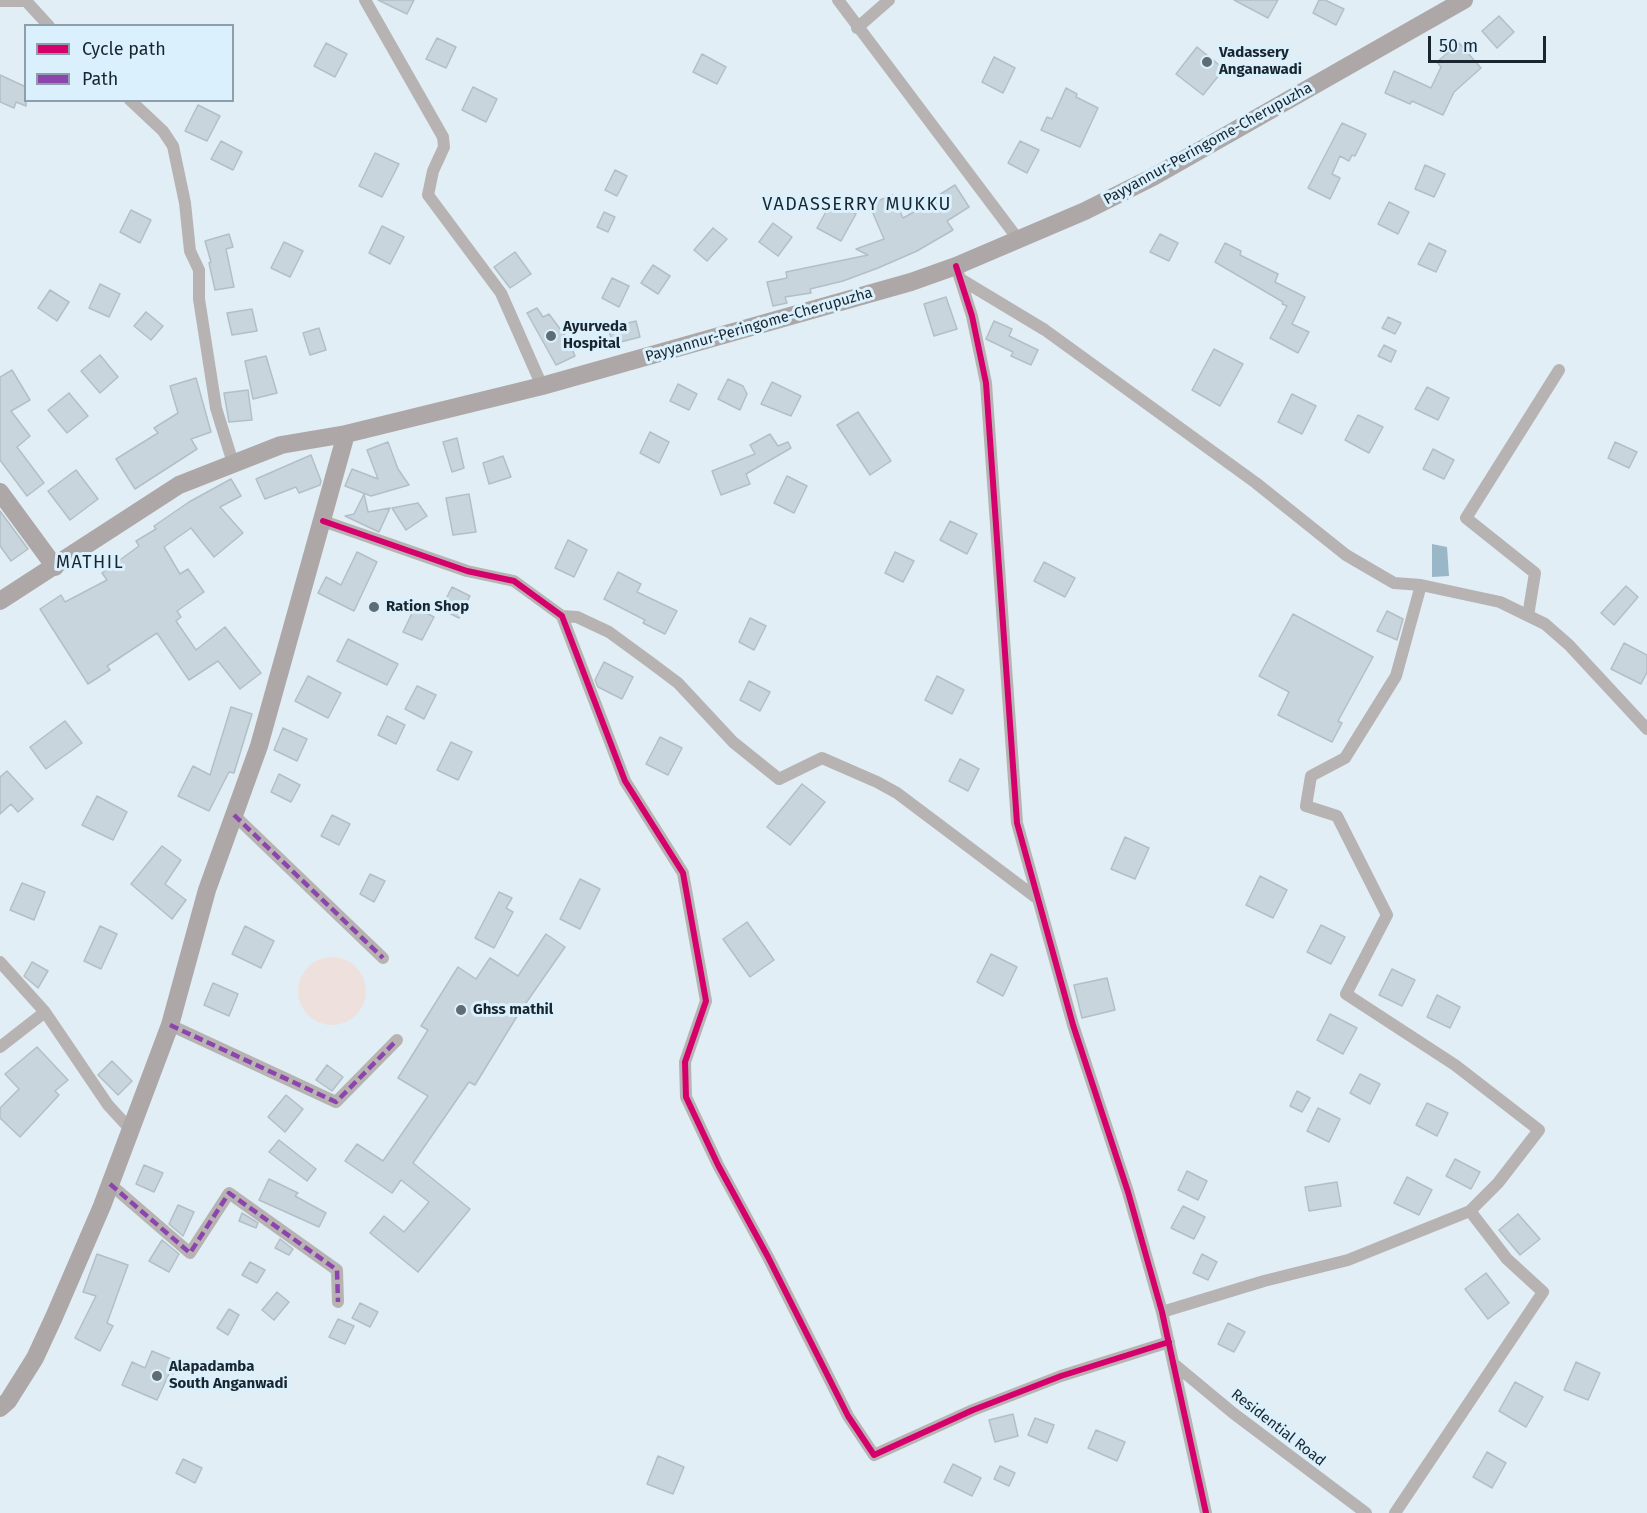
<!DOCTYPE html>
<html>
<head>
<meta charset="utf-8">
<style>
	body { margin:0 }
	#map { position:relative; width:1647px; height:1513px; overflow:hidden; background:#e2eef5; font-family:"Fira Sans",sans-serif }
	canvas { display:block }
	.legend { position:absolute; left:24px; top:24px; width:210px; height:78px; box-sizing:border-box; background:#daf0fd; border:2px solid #8d9fab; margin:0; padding:8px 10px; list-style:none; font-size:18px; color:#19262f }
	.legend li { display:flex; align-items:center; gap:12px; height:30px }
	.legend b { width:30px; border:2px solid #8d9fab }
	.scale { position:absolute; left:1428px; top:36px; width:118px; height:27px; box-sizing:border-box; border:3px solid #19262f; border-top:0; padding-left:8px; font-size:18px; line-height:21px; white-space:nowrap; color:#19262f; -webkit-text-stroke:4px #daf0fd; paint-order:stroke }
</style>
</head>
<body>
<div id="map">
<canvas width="1647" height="1513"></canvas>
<ul class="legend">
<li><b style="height:8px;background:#d6006c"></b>Cycle path</li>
<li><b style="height:8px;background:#8e44ad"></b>Path</li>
</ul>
<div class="scale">50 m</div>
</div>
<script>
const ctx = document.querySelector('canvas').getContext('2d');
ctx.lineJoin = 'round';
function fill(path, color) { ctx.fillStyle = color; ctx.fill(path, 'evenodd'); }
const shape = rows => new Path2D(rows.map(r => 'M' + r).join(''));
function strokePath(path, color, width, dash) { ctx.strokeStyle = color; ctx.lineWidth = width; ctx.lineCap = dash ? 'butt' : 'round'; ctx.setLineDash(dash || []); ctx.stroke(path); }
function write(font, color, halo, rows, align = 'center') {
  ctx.font = font + ' "Fira Sans",sans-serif'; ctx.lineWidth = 6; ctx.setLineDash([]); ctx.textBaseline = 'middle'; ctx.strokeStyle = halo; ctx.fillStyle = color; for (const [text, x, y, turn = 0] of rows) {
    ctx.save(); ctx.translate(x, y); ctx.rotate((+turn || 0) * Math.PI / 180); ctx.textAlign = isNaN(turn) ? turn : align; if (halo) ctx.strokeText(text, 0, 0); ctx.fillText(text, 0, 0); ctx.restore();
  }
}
fill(shape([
	'298 991a34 34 0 1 1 68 0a34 34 0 1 1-68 0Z'
]), '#eee1dd');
fill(shape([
	[1432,544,1447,547,1449,576,1432,577]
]), '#9ab7c8');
const building = shape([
	[378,0,414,0,407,14,378,0],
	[1234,0,1278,0,1268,18,1234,0],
	[1319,0,1325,0,1344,9,1336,25,1313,13,1319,0],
	[1499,16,1514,32,1497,48,1482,31,1499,16],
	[437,38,456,47,446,68,426,59,437,38],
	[326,43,347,54,335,77,314,66,326,43],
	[1459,43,1481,68,1454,92,1443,115,1412,101,1410,104,1385,93,1394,71,1431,88,1441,67,1437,62,1459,43],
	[1197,47,1224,69,1203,95,1176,74,1197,47],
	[702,54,726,67,717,84,693,72,702,54],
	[994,57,1015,68,1003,93,982,82,994,57],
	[0,75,26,87,26,106,16,102,14,108,0,102,0,75],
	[473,87,497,99,486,122,462,110,473,87],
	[1066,88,1077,94,1076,97,1098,108,1080,147,1041,130,1047,117,1052,119,1066,88],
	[198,105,220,116,207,141,185,131,198,105],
	[1342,123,1366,134,1355,156,1352,155,1349,161,1340,156,1332,174,1340,178,1330,199,1308,188,1342,123],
	[221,141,242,152,233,170,211,159,221,141],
	[1020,141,1039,150,1027,173,1008,163,1020,141],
	[375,153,399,164,382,197,359,186,375,153],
	[1425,165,1445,174,1434,197,1415,189,1425,165],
	[615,170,627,176,617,196,605,190,615,170],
	[955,185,969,207,947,221,953,230,917,251,878,268,843,281,810,289,811,293,785,297,787,303,773,306,767,282,787,278,786,272,868,255,856,249,884,239,869,204,893,195,903,218,941,197,939,195,955,185],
	[832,201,856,214,841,241,817,228,832,201],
	[1389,202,1409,212,1398,234,1378,224,1389,202],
	[131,210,151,220,140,243,120,232,131,210],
	[604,212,615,217,608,232,597,227,604,212],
	[773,223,792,237,778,256,759,242,773,223],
	[382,226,404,237,390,264,369,253,382,226],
	[713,228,727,239,707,261,694,250,713,228],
	[229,234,233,247,226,249,234,287,215,290,209,263,211,262,205,241,229,234],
	[1160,234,1178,243,1169,261,1150,252,1160,234],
	[284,242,303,251,290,277,271,268,284,242],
	[1225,243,1241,251,1240,255,1278,274,1275,282,1305,297,1292,324,1309,332,1298,353,1270,338,1287,306,1282,304,1283,302,1215,262,1225,243],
	[1429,243,1446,251,1436,272,1418,264,1429,243],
	[515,252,531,274,510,288,494,267,515,252],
	[653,265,670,276,658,294,641,283,653,265],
	[612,278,629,286,619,307,602,298,612,278],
	[100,284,120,294,109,317,89,308,100,284],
	[50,290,69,302,57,321,38,308,50,290],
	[946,297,957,329,934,336,924,304,946,297],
	[537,308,543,317,549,314,569,341,575,356,556,365,527,313,537,308],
	[252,309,257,331,232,335,227,313,252,309],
	[146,312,163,326,151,340,134,326,146,312],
	[1388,317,1401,323,1395,334,1382,328,1388,317],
	[636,321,640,337,613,344,608,328,636,321],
	[994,321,1012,329,1009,336,1038,350,1031,365,1011,356,1013,352,986,339,994,321],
	[319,328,326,350,310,355,303,333,319,328],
	[1384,345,1396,351,1391,362,1378,356,1384,345],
	[1214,349,1243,364,1220,406,1192,390,1214,349],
	[100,355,118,377,100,393,81,371,100,355],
	[266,356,277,393,253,399,245,361,266,356],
	[12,370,30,400,11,411,30,436,17,447,44,483,27,496,0,460,0,377,12,370],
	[196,378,211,432,191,439,197,449,135,489,116,459,158,433,154,428,178,413,170,386,196,378],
	[728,379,743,386,747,394,740,410,718,399,728,379],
	[772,382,801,396,791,416,761,404,772,382],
	[678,384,697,394,689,410,670,401,678,384],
	[1427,387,1449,398,1438,420,1415,409,1427,387],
	[248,390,252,420,229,422,224,393,248,390],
	[69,393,88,416,67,433,48,410,69,393],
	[1292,394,1316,406,1302,434,1278,422,1292,394],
	[858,412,891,461,870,475,837,425,858,412],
	[1358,415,1383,427,1369,453,1345,440,1358,415],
	[650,432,669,442,659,463,640,453,650,432],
	[770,434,778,446,788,442,791,448,746,474,750,484,721,495,712,471,755,454,750,445,770,434],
	[457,438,464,468,452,472,443,442,457,438],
	[388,442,398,469,409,485,371,496,345,486,352,469,378,479,367,450,388,442],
	[1615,442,1637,452,1629,468,1608,458,1615,442],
	[1433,449,1454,460,1444,479,1423,469,1433,449],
	[311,455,321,481,320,485,299,493,296,487,265,499,256,479,311,455],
	[503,456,511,477,489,484,483,463,503,456],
	[76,470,98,499,70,520,48,491,76,470],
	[787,476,807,486,794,513,774,503,787,476],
	[231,479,241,496,220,507,243,533,214,557,191,528,164,547,180,574,188,569,204,592,177,611,181,617,176,621,196,650,225,627,261,673,240,689,218,661,189,680,157,633,107,666,110,670,88,684,40,609,61,595,65,602,107,580,102,573,139,546,136,541,156,529,154,526,189,502,231,479],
	[364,494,368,512,390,508,379,532,345,516,354,514,364,494],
	[469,494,476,532,453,535,446,498,469,494],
	[418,503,427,516,406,530,392,508,418,503],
	[0,511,28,549,11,561,0,546,0,511],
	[950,521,977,534,967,554,940,540,950,521],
	[568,540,587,550,574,577,555,568,568,540],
	[357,552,377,562,354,611,318,593,326,577,341,585,357,552],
	[895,552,914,561,903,582,885,573,895,552],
	[1044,562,1075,578,1065,597,1034,581,1044,562],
	[618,572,641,584,637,592,677,611,665,634,643,623,645,620,604,599,618,572],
	[1626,586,1638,597,1614,625,1601,613,1626,586],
	[452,587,470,596,459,618,441,609,452,587],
	[415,607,434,617,422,640,403,632,415,607],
	[1387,611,1403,619,1397,640,1377,631,1387,611],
	[1293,614,1373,657,1338,721,1342,723,1332,742,1278,715,1289,692,1259,676,1293,614],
	[750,618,766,626,754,650,739,642,750,618],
	[348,639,398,664,387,685,337,661,348,639],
	[1624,643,1647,655,1647,672,1641,684,1611,669,1624,643],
	[604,662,633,677,622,699,598,687,595,680,604,662],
	[308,676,341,693,328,718,295,701,308,676],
	[937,676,964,690,952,714,925,700,937,676],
	[749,681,770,692,760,711,740,700,749,681],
	[417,686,436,695,424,719,405,709,417,686],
	[231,707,252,714,234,773,229,772,209,811,178,796,193,766,210,775,231,707],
	[387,716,405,725,396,744,378,735,387,716],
	[65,721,82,743,46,769,30,747,65,721],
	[283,728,307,739,297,761,274,750,283,728],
	[660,737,682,748,668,775,646,764,660,737],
	[451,742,472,752,458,780,437,770,451,742],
	[960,759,979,769,968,791,949,781,960,759],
	[7,771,33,799,18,812,11,804,0,814,0,777,7,771],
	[279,774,300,785,291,802,271,792,279,774],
	[802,784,825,802,790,845,767,827,802,784],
	[97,796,127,812,113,840,82,825,97,796],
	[332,815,350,824,339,845,321,836,332,815],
	[1125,837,1149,848,1135,879,1111,869,1125,837],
	[162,846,181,860,165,884,186,900,172,919,131,884,162,846],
	[370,874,385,881,374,902,360,894,370,874],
	[1260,876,1287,890,1273,918,1246,905,1260,876],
	[580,879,600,889,580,929,560,919,580,879],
	[22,883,45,892,34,920,10,910,22,883],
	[499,892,512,898,506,908,513,912,494,948,475,938,499,892],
	[747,922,774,960,750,977,723,939,747,922],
	[1321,925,1345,937,1331,964,1307,952,1321,925],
	[100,926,117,934,101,969,84,961,100,926],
	[245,926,274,941,261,968,232,954,245,926],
	[546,934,565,947,519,1013,475,1085,469,1082,413,1163,470,1209,418,1272,370,1233,384,1216,404,1232,429,1202,401,1180,392,1193,345,1161,357,1144,383,1161,428,1096,398,1078,428,1030,421,1026,458,967,476,979,490,958,518,976,546,934],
	[991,954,1017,967,1003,996,977,982,991,954],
	[32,962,48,971,38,988,24,976,32,962],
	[1392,969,1415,980,1402,1006,1379,995,1392,969],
	[1107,978,1115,1010,1082,1018,1074,985,1107,978],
	[213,983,238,994,229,1016,204,1005,213,983],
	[1437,995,1460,1007,1450,1028,1427,1017,1437,995],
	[1330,1014,1357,1028,1343,1054,1317,1040,1330,1014],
	[37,1047,68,1080,55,1091,59,1095,20,1137,0,1118,0,1108,19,1089,5,1074,37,1047],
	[112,1061,132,1081,118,1095,98,1075,112,1061],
	[327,1065,343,1077,332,1091,316,1080,327,1065],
	[1360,1074,1380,1084,1370,1104,1350,1093,1360,1074],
	[1297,1091,1310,1098,1302,1112,1290,1106,1297,1091],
	[286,1095,303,1109,285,1132,268,1117,286,1095],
	[1427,1103,1448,1113,1437,1136,1416,1125,1427,1103],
	[1318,1108,1340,1119,1329,1142,1307,1131,1318,1108],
	[279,1140,316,1169,307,1181,269,1152,279,1140],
	[1455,1159,1480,1172,1471,1189,1446,1176,1455,1159],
	[144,1165,163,1173,154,1192,136,1184,144,1165],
	[1187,1171,1207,1181,1198,1200,1178,1190,1187,1171],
	[1407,1177,1432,1190,1419,1215,1394,1203,1407,1177],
	[269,1179,298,1193,295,1196,326,1213,319,1227,259,1200,269,1179],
	[1337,1182,1341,1206,1309,1211,1305,1187,1337,1182],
	[178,1205,194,1212,183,1236,169,1224,178,1205],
	[1183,1206,1205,1217,1194,1239,1171,1228,1183,1206],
	[242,1213,258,1223,256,1228,239,1221,242,1213],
	[1518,1214,1540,1239,1520,1255,1499,1230,1518,1214],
	[280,1239,293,1249,289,1255,275,1248,280,1239],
	[162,1240,179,1254,169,1272,149,1261,162,1240],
	[97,1254,128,1265,107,1323,113,1326,100,1351,75,1338,96,1296,83,1292,97,1254],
	[1202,1254,1217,1262,1208,1280,1193,1273,1202,1254],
	[250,1262,265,1270,257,1283,242,1275,250,1262],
	[1486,1273,1509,1303,1488,1319,1465,1289,1486,1273],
	[277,1292,289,1302,274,1320,262,1310,277,1292],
	[360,1303,378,1312,370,1327,352,1318,360,1303],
	[229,1309,239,1315,228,1335,217,1328,229,1309],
	[338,1319,354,1326,345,1344,329,1337,338,1319],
	[1228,1323,1245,1332,1234,1352,1218,1344,1228,1323],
	[152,1351,178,1362,173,1374,170,1372,157,1400,122,1385,132,1362,145,1368,152,1351],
	[1576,1362,1600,1373,1588,1400,1564,1390,1576,1362],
	[1515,1382,1543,1397,1526,1427,1499,1411,1515,1382],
	[1013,1414,1018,1436,995,1442,989,1420,1013,1414],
	[1035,1418,1054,1425,1047,1443,1028,1435,1035,1418],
	[1096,1430,1125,1442,1117,1461,1088,1448,1096,1430],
	[1487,1452,1506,1463,1492,1488,1473,1477,1487,1452],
	[658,1456,684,1467,673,1494,647,1484,658,1456],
	[183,1459,202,1468,195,1483,176,1473,183,1459],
	[953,1464,981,1478,972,1496,944,1482,953,1464],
	[1000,1466,1015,1473,1009,1486,994,1479,1000,1466]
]);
fill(building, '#c9d5dc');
strokePath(building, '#b3bfc6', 1.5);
strokePath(shape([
	[365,0,443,137,444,147,433,171,428,195,501,293,542,386],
	[838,0,1018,239],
	[0,1,26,1,49,26],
	[857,28,889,0],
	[130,100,163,131,173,146,185,203,190,251,199,270,199,299,216,408,233,463],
	[956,266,972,316,986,383,1017,823,1073,1025,1128,1192,1162,1312,1206,1513],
	[962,280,1045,330,1256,483,1346,555,1394,583,1421,585,1500,602,1545,624,1569,645,1647,729],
	[323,521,467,571,514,581,562,616,625,781,683,873,706,1001,685,1062,686,1097,718,1165,768,1257,848,1416,874,1455,973,1410,1061,1376,1169,1342],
	[562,616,577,617,609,632,650,662,678,683,733,742,779,779,822,758,877,782,897,793,1038,899],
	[1528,616,1535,573,1466,518,1559,370],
	[234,815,383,958],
	[0,962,45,1012,108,1105,130,1129],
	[170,1025,336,1102,397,1040],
	[0,1047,45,1012],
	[110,1184,190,1253,229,1193,337,1270,338,1302],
	[1162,1312,1264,1281,1348,1260,1470,1211,1498,1183,1539,1130,1455,1065,1346,994,1387,915,1337,816,1306,806,1311,776,1345,758,1396,676,1421,585],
	[1174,1364,1233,1413,1366,1513],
	[1395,1513,1543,1292,1507,1259,1470,1211]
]), '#b7b3b3', 12);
strokePath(shape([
	[0,492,55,567],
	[0,601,179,485,281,445,346,434,542,386,911,282,956,266,1085,211,1153,177,1464,0],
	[0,1408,8,1401,35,1358,54,1317,102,1206,170,1025,207,890,259,746,346,434]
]), '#ada8a7', 18);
strokePath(shape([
	[234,815,383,958],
	[170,1025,336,1102,397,1040],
	[110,1184,190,1253,229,1193,337,1270,338,1302]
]), '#8e44ad', 4.5, [9, 4.5]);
strokePath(shape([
	[956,266,972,316,986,383,1017,823,1073,1025,1128,1192,1162,1312,1206,1513],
	[323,521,467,571,514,581,562,616,625,781,683,873,706,1001,685,1062,686,1097,718,1165,768,1257,848,1416,874,1455,973,1410,1061,1376,1169,1342]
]), '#d6006c', 6);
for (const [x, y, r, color] of [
	[1207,62,6,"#5f6c74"],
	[551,336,6,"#5f6c74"],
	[374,607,6,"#5f6c74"],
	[461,1010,6,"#5f6c74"],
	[157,1376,6,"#5f6c74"]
]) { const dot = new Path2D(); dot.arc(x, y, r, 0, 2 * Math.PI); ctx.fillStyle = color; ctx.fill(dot); strokePath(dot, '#daf0fd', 2); }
write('bold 15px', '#19262f', '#daf0fd', [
	["Vadassery",1219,53],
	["Anganawadi",1219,70],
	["Ayurveda",563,327],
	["Hospital",563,344],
	["Ration Shop",386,607],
	["Ghss mathil",473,1010],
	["Alapadamba",169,1367],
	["South Anganwadi",169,1384]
], 'left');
write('15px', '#19262f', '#daf0fd', [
	["Payyannur-Peringome-Cherupuzha",1208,144,-29],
	["Payyannur-Peringome-Cherupuzha",759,325,-16],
	["Residential Road",1278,1428,38]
]);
ctx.letterSpacing = '1.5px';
write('18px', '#19262f', '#daf0fd', [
	["VADASSERRY MUKKU",857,205],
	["MATHIL",90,563]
]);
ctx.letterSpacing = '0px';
</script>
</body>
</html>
